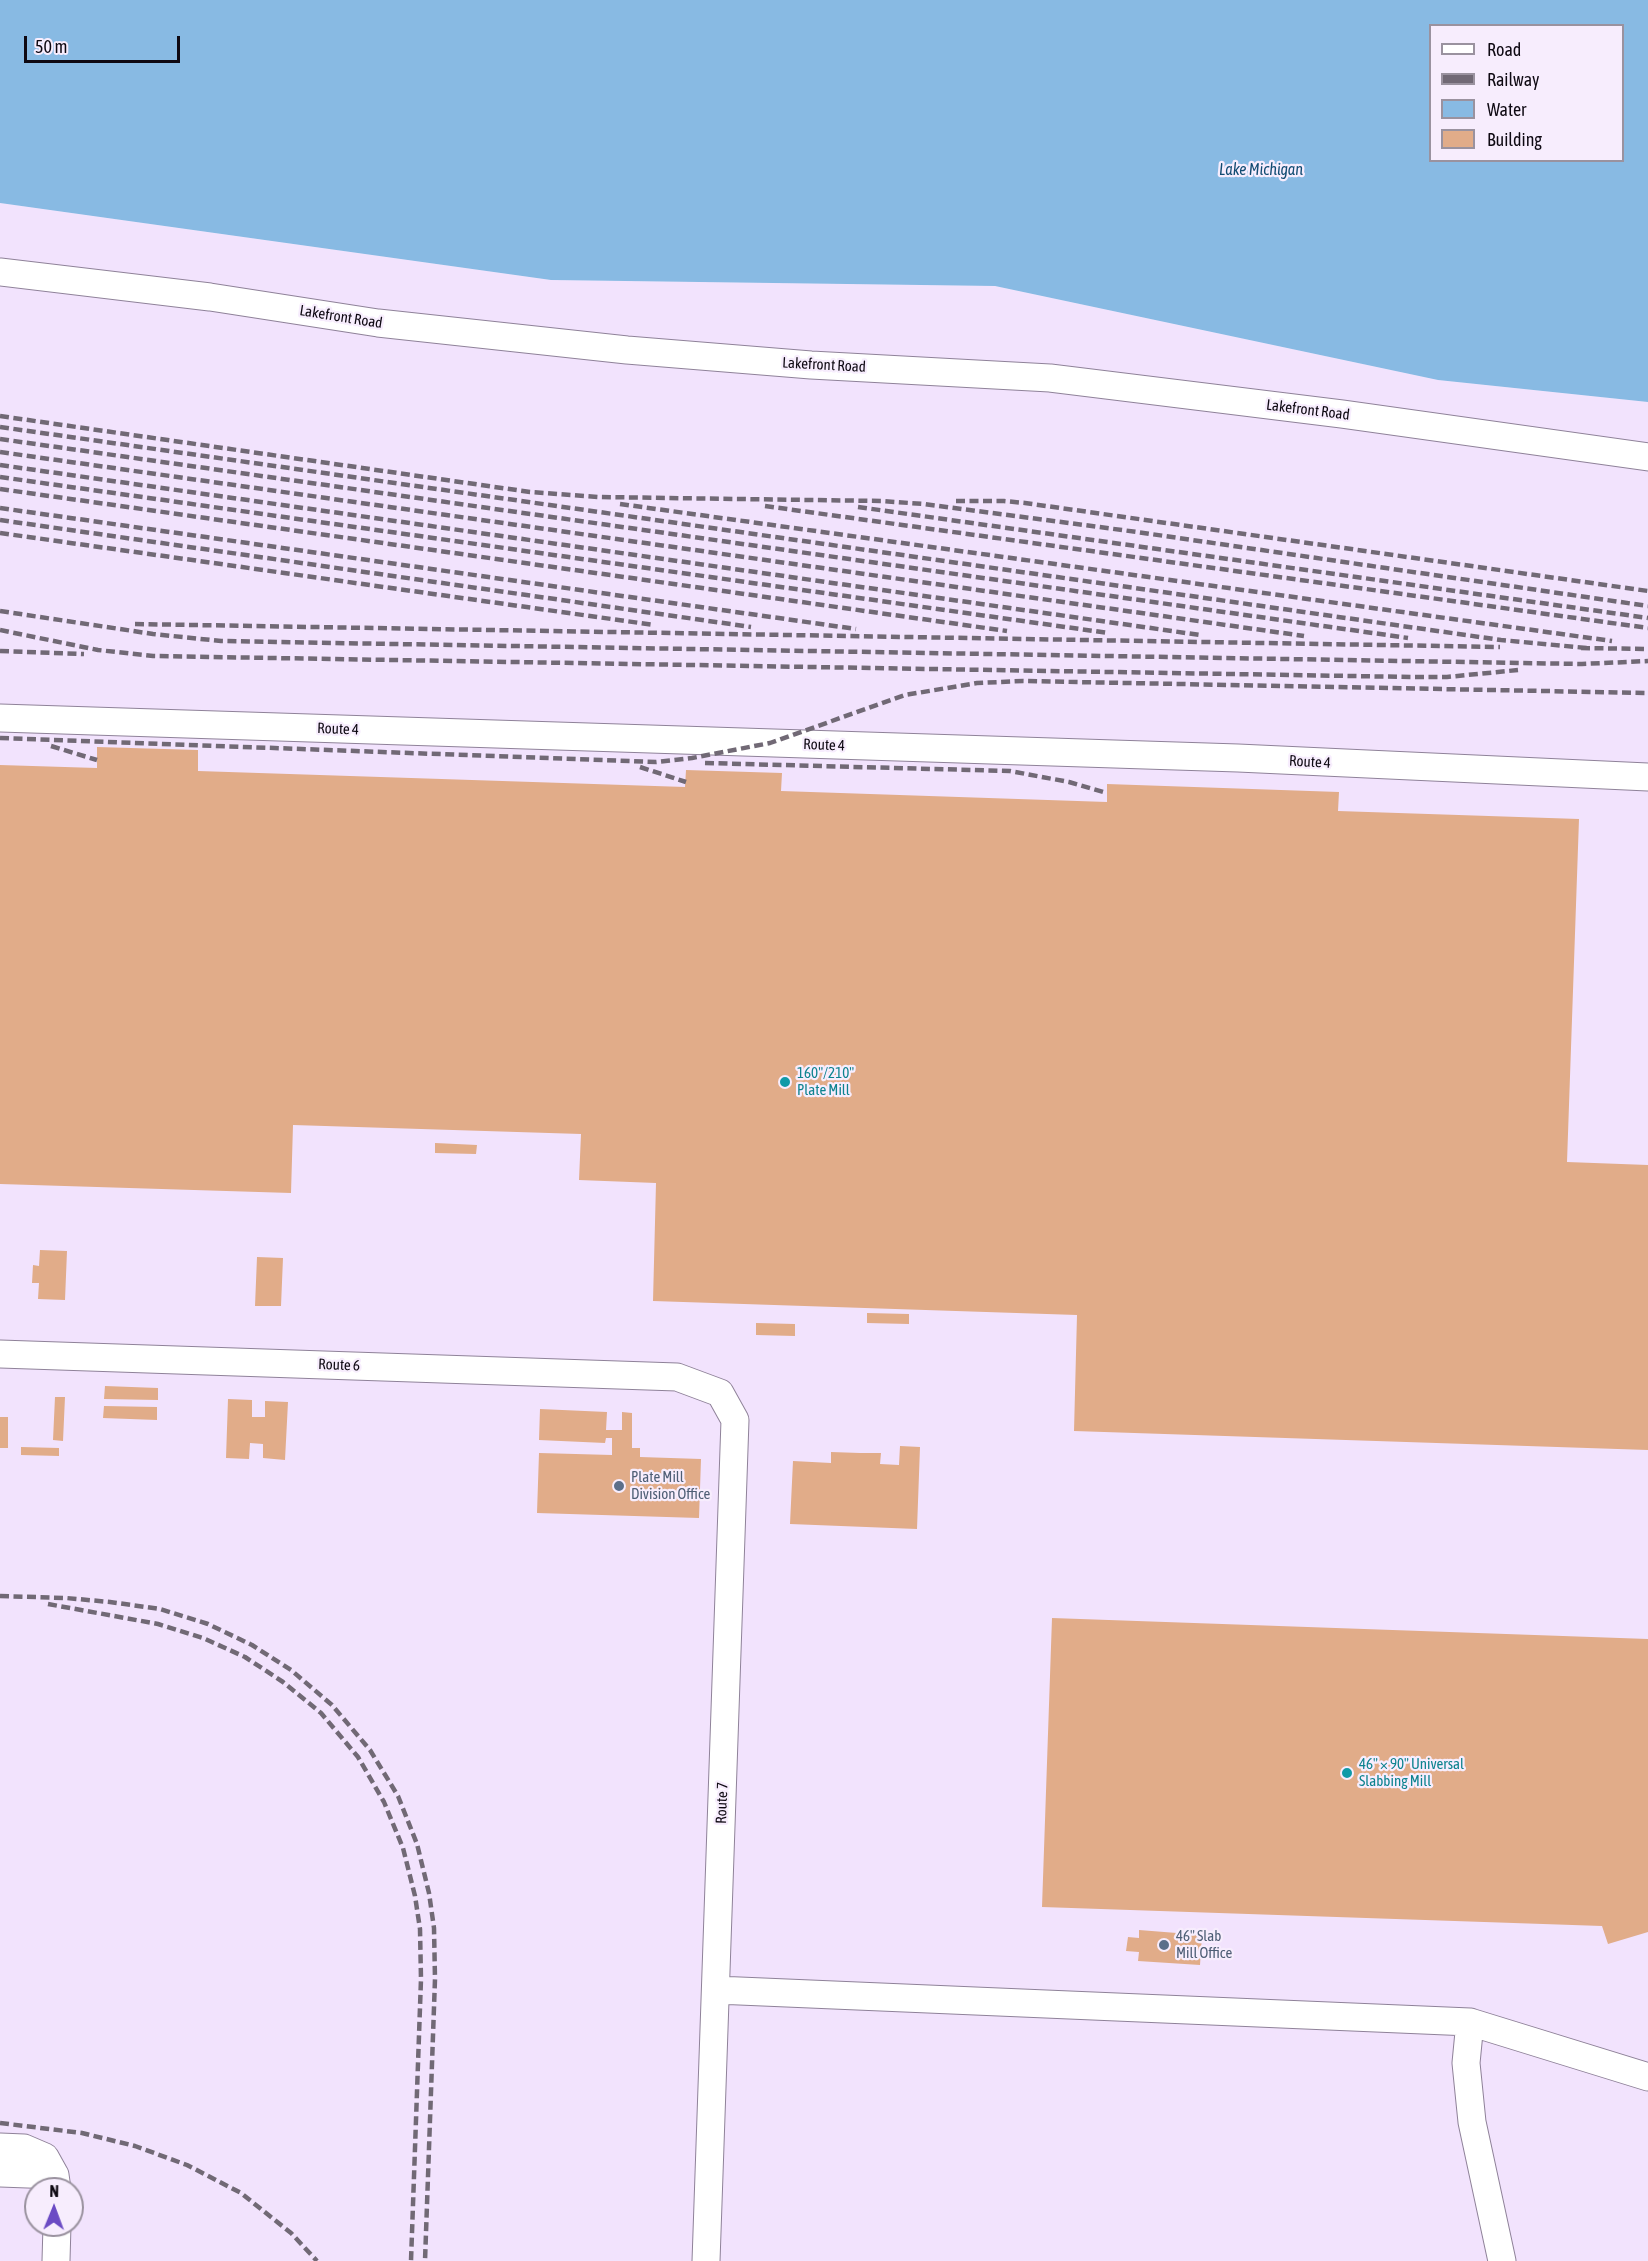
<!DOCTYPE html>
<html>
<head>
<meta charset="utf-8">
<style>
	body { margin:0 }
	#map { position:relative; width:1648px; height:2261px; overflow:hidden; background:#f7edfd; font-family:"Asap Condensed",sans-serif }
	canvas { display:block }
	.legend { position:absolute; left:1429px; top:24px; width:195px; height:138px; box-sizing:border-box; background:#f7edfd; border:2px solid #9a929f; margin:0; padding:8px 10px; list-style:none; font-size:18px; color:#0e0912 }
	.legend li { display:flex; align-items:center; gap:12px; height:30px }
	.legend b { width:30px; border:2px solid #9a929f }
	.north { position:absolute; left:24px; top:2177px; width:60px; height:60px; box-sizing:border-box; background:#f7edfd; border:2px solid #9a929f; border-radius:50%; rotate:1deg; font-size:16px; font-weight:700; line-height:24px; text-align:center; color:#0e0912 }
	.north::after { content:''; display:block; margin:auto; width:21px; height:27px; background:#6b4bc4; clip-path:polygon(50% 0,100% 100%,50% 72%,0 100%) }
	.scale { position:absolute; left:24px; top:36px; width:156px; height:27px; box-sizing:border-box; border:3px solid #0e0912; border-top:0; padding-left:8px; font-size:18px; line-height:21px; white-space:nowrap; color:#0e0912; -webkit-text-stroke:4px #f7edfd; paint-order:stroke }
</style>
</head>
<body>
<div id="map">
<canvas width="1648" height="2261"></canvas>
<ul class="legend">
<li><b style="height:8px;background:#fff"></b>Road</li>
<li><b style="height:8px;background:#716975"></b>Railway</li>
<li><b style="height:16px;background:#88bae3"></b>Water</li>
<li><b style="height:16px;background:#e1ac89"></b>Building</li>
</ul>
<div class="north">N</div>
<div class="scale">50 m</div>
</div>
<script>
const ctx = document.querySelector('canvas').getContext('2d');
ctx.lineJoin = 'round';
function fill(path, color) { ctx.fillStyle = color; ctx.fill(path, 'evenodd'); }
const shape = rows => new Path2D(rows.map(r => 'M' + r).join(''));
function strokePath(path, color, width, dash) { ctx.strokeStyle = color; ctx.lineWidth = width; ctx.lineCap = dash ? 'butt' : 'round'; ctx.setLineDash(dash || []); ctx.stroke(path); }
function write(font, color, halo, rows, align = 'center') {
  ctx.font = font + ' "Asap Condensed",sans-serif'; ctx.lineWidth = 4.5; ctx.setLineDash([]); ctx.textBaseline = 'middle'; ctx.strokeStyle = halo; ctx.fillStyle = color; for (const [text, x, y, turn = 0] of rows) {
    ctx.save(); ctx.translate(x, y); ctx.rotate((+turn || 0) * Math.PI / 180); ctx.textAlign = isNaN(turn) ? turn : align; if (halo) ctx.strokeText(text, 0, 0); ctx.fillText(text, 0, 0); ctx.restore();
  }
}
fill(shape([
	[0,203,551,280,995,286,1438,380,1648,402,1648,2261,0,2261],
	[36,2189,72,2189,72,2225,36,2225]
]), '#f2e3fd');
fill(shape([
	[0,0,1648,0,1648,402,1438,380,995,286,551,280,0,203],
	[1430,26,1622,26,1622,160,1430,160]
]), '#88bae3');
fill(shape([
	[97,747,198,750,198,771,685,787,686,770,782,773,781,791,1107,802,1107,784,1339,792,1338,811,1579,819,1567,1162,1648,1165,1648,1450,1074,1431,1077,1315,653,1301,656,1183,579,1180,581,1134,293,1125,291,1193,0,1184,0,765,97,768],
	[435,1143,477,1145,476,1154,435,1153],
	[40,1250,67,1251,65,1300,38,1299,39,1283,32,1283,33,1265,39,1266],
	[257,1257,283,1258,281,1306,255,1306],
	[867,1313,909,1314,909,1324,867,1323],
	[756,1323,795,1324,795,1336,756,1335],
	[105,1386,158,1388,158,1400,104,1399],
	[55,1397,65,1397,63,1441,53,1440],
	[228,1399,252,1400,252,1417,265,1417,265,1401,288,1402,285,1460,263,1458,263,1444,250,1443,249,1459,226,1458],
	[104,1406,157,1407,157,1420,103,1418],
	[540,1409,607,1412,606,1430,622,1430,622,1412,632,1413,632,1448,640,1448,640,1457,701,1459,699,1518,537,1513,539,1453,612,1455,612,1438,606,1438,605,1443,539,1440],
	[0,1417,8,1417,8,1448,0,1448],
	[900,1446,920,1447,917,1529,790,1524,793,1461,831,1463,831,1452,860,1453,881,1453,880,1464,899,1465],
	[21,1447,59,1448,59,1456,21,1455],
	[1052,1618,1648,1639,1648,1932,1608,1944,1602,1926,1042,1907],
	[1139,1930,1202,1935,1200,1965,1138,1961,1139,1952,1126,1951,1128,1937,1139,1938]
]), '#e1ac89');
const minor = shape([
	[0,272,210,297,378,323,627,350,811,365,1050,378,1342,414,1648,457],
	[0,718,1238,758,1648,777],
	[0,1354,677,1377,720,1393,735,1420,706,2261],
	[716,1990,1470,2022,1648,2077],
	[1470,2022,1466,2063,1472,2122,1502,2261],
	[0,2147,24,2148,45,2157,55,2175,57,2189],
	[0,2173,55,2175],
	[56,2261,57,2225]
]);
strokePath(minor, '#8f8299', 29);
strokePath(minor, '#fff', 27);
strokePath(shape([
	[0,416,530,492,599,497,881,501,924,504,1137,532,1648,606],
	[0,427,1501,640,1587,648],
	[0,439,1408,638],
	[0,452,1304,636],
	[0,465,1200,635],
	[0,477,1108,633],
	[0,489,1007,631],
	[956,501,1004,501,1025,503,1648,591],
	[620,504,1612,641],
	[765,506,1648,628],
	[858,507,1648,618],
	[0,508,856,629],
	[0,520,751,627],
	[0,533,654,625],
	[0,611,153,634,221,641,276,642,1582,664,1648,661],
	[135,624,1500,647],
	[0,630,98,650,153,656,1411,677,1447,677,1518,670],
	[1581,648,1648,649],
	[0,651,84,654],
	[0,738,656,762,692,758,770,743,905,695,977,683,1023,681,1648,693],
	[51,746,97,760],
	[705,763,1010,771,1069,782,1107,793],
	[640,767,686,782],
	[0,1596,66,1598,110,1602,160,1609,208,1624,252,1645,291,1670,332,1705,370,1750,398,1796,417,1844,429,1893,434,1928,435,1979,425,2261],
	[48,1604,158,1624,203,1638,245,1657,283,1682,321,1713,358,1757,384,1802,403,1848,415,1896,420,1929,421,1979,411,2261],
	[0,2123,82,2133,135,2146,187,2165,241,2193,291,2233,317,2261]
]), '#716975', 4.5, [9, 4.5]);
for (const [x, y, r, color] of [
	[785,1082,6,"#0f9aa8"],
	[619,1486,6,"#5c6f8a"],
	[1347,1773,6,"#0f9aa8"],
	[1164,1945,6,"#5c6f8a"]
]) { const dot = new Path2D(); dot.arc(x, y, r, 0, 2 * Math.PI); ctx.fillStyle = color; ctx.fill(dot); strokePath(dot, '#f7edfd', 2); }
write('15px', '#0e0912', '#f7edfd', [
	["Lakefront Road",341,317,9],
	["Lakefront Road",824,365,3],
	["Lakefront Road",1308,410,7],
	["Route 4",338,729,2],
	["Route 4",824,745,2],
	["Route 4",1310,762,3],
	["Route 6",339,1365,2],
	["Route 7",722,1803,-88]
]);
write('15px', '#0d838f', '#f7edfd', [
	["160\"/210\"",797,1073],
	["Plate Mill",797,1090],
	["46\" × 90\" Universal",1359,1764],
	["Slabbing Mill",1359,1781]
], 'left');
write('15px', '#4e5e75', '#f7edfd', [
	["Plate Mill",631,1477],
	["Division Office",631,1494],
	["46\" Slab",1176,1936],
	["Mill Office",1176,1953]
], 'left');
write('italic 16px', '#114b72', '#f7edfd', [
	["Lake Michigan",1261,170]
]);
</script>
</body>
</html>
